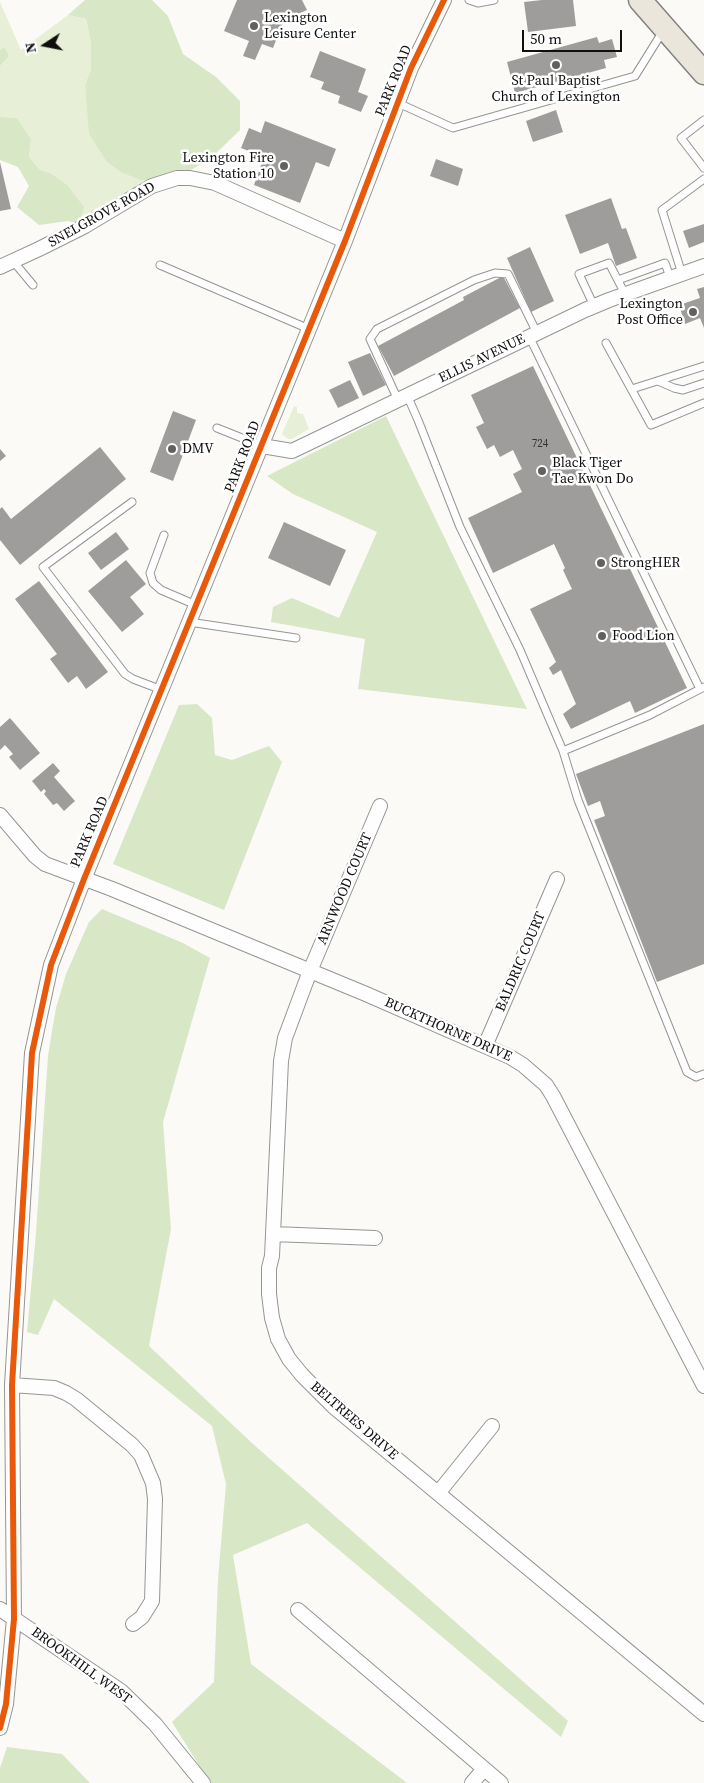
<!DOCTYPE html>
<html>
<head>
<meta charset="utf-8">
<style>
	body { margin:0 }
	#map { position:relative; width:704px; height:1783px; overflow:hidden; background:#fbfaf6; font-family:"Source Serif 4",serif }
	canvas { display:block }
	.north { position:absolute; left:20px; top:20px; width:50px; height:50px; -webkit-text-stroke:4px #fff; paint-order:stroke; rotate:259deg; font-size:14px; font-weight:700; line-height:20px; text-align:center; color:#0f0f0f }
	.north::after { content:''; display:block; margin:auto; width:18px; height:22px; background:#0f0f0f; clip-path:polygon(50% 0,100% 100%,50% 72%,0 100%) }
	.scale { position:absolute; left:522px; top:30px; width:100px; height:22px; box-sizing:border-box; border:2px solid #0f0f0f; border-top:0; padding-left:6px; font-size:15px; line-height:18px; white-space:nowrap; color:#0f0f0f; -webkit-text-stroke:4px #fff; paint-order:stroke }
</style>
</head>
<body>
<div id="map">
<canvas width="704" height="1783"></canvas>
<div class="north">N</div>
<div class="scale">50 m</div>
</div>
<script>
const ctx = document.querySelector('canvas').getContext('2d');
ctx.lineJoin = 'round';
function fill(path, color) { ctx.fillStyle = color; ctx.fill(path, 'evenodd'); }
const shape = rows => new Path2D(rows.map(r => 'M' + r).join(''));
function strokePath(path, color, width, dash) { ctx.strokeStyle = color; ctx.lineWidth = width; ctx.lineCap = dash ? 'butt' : 'round'; ctx.setLineDash(dash || []); ctx.stroke(path); }
function write(font, color, halo, rows, align = 'center') {
  ctx.font = font + ' "Source Serif 4",serif'; ctx.lineWidth = 5; ctx.setLineDash([]); ctx.textBaseline = 'middle'; ctx.strokeStyle = halo; ctx.fillStyle = color; for (const [text, x, y, turn = 0] of rows) {
    ctx.save(); ctx.translate(x, y); ctx.rotate((+turn || 0) * Math.PI / 180); ctx.textAlign = isNaN(turn) ? turn : align; if (halo) ctx.strokeText(text, 0, 0); ctx.fillText(text, 0, 0); ctx.restore();
  }
}
fill(shape([
	[0,2,21,50,68,15,86,19,91,43,91,69,85,85,158,184,79,224,50,173,40,170,29,157,31,139,17,118,0,117,0,66,9,56,4,48,0,50],
	[294,406,297,407,297,413,303,414,309,429,292,439,288,439,282,434]
]), '#e7f0d7');
fill(shape([
	[85,0,152,0,168,16,183,54,216,77,240,101,240,130,210,159,177,178,158,184,138,179,121,172,107,162,89,134,85,85,91,69,91,43,86,19,68,15],
	[4,47,9,56,0,66,0,50],
	[0,117,17,118,31,139,29,157,40,170,50,173,67,185,84,207,79,224,68,221,39,225,17,207,29,186,18,167,0,160],
	[386,416,527,709,358,689,365,639,271,622,273,607,292,598,339,618,377,532,293,494,267,476],
	[197,704,212,718,215,755,232,760,269,746,282,762,224,910,113,864,179,705],
	[102,909,183,943,210,958,163,1122,171,1229,149,1346,253,1444,568,1721,561,1737,307,1523,233,1555,251,1664,407,1783,210,1783,172,1722,214,1682,218,1579,226,1484,212,1426,54,1299,38,1335,27,1332,36,1233,48,1056,52,1031,56,1008,66,974,89,922],
	[7,1747,62,1754,90,1783,0,1783,0,1768]
]), '#d8e7c6');
fill(shape([
	[237,0,302,0,307,10,284,20,273,48,262,44,255,60,243,56,249,41,224,31],
	[542,0,573,0,576,26,528,32,524,2],
	[597,37,599,43,612,39,617,57,604,60,606,68,515,93,507,62],
	[320,51,366,69,358,92,368,96,361,112,338,103,340,96,321,89,324,82,310,77],
	[556,110,563,132,533,142,526,121],
	[265,121,336,149,329,167,316,162,300,203,254,185,264,157,241,148,249,128,261,133],
	[436,159,463,169,458,186,430,176],
	[0,162,11,209,0,211],
	[611,198,622,229,626,228,637,258,616,266,608,243,580,254,565,215],
	[704,224,704,242,689,248,683,231],
	[530,247,554,301,531,312,507,258],
	[503,276,520,308,394,376,378,346,464,300,463,297],
	[704,287,704,328,700,318,685,324,679,305,700,298,697,289],
	[370,353,386,385,363,396,348,362],
	[533,366,687,688,635,713,630,701,571,729,563,714,576,704,561,670,553,675,549,668,556,662,530,609,572,589,563,570,565,568,554,544,493,573,468,518,522,492,513,474,522,469,513,450,500,457,494,445,487,449,476,427,484,423,471,395],
	[350,380,359,398,338,408,329,390],
	[173,411,196,420,173,481,150,472],
	[100,447,126,479,20,565,0,540,0,509,2,507,11,519],
	[0,449,6,456,0,461],
	[284,522,346,550,330,586,268,558],
	[116,532,129,549,101,570,88,553],
	[126,560,146,584,130,597,144,614,122,632,88,591],
	[39,581,108,672,86,689,77,676,68,683,50,659,57,654,15,599],
	[10,718,40,753,20,770,9,757,13,754,5,745,0,750,0,727],
	[704,724,704,964,657,982,594,820,605,816,600,801,588,806,576,774],
	[53,763,60,771,54,777,75,801,64,811,57,803,53,805,44,794,46,791,44,789,41,792,32,781]
]), '#9f9d9b');
const service = shape([
	[469,0,478,3,494,0],
	[398,103,453,128,635,76,663,31],
	[704,120,681,138,704,168],
	[13,261,33,285],
	[160,265,309,329],
	[682,274,662,210,704,179],
	[618,280,665,263,670,277],
	[594,306,579,274,609,263,625,294],
	[529,336,700,689],
	[606,343,651,425,704,403],
	[658,381,674,388,683,390,704,383],
	[632,389,704,366],
	[407,395,418,420,460,527,520,650,563,751,578,800,687,1072,696,1077,704,1074],
	[398,400,370,339,377,329,474,280,495,273,508,274,537,333],
	[217,428,262,446],
	[132,502,43,567,125,674,133,679,162,690],
	[164,535,150,573,153,583,161,590,196,605],
	[189,622,296,638],
	[563,751,650,715,704,687]
]);
const minor = shape([
	[0,267,39,249,85,226,152,186,177,178,190,178,215,183,345,241],
	[262,446,292,451,585,310,609,300,704,266],
	[380,806,310,971,285,1038,281,1061,272,1256,269,1268,269,1294,272,1318,278,1339,289,1359,302,1375,334,1407,704,1714],
	[0,815,35,856,45,864,112,889,366,994,510,1057,523,1065,546,1085,553,1096,704,1386],
	[485,1046,557,879],
	[273,1234,375,1238],
	[12,1385,54,1388,66,1393,76,1399,132,1445,141,1455,153,1483,155,1499,152,1601,142,1617,133,1624],
	[439,1492,492,1426],
	[0,1609,121,1691,155,1724,203,1783],
	[298,1610,501,1783],
	[0,1728,6,1704,14,1619,12,1385,32,1053,51,965,84,879,345,241,411,68,444,0],
	[472,1783,484,1769]
]);
const primary = shape([
	[640,0,704,73]
]);
strokePath(service, '#959593', 9);
strokePath(minor, '#959593', 16);
strokePath(primary, '#838280', 25);
strokePath(service, '#fefefe', 7);
strokePath(minor, '#fefefe', 14);
strokePath(primary, '#ebe6dc', 22);
strokePath(shape([
	[0,1728,6,1704,14,1619,12,1385,32,1053,51,965,84,879,345,241,411,68,444,0]
]), '#e8590c', 6);
for (const [x, y, r, color] of [
	[254,26,5,"#626160"],
	[556,65,5,"#626160"],
	[284,166,5,"#626160"],
	[693,312,5,"#626160"],
	[172,449,5,"#626160"],
	[542,471,5,"#626160"],
	[601,563,5,"#626160"],
	[602,636,5,"#626160"]
]) { const dot = new Path2D(); dot.arc(x, y, r, 0, 2 * Math.PI); ctx.fillStyle = color; ctx.fill(dot); strokePath(dot, '#fff', 2); }
write('11px', '#333232', null, [
	["724",540,444]
]);
write('14px', '#0f0f0f', '#fff', [
	["Lexington",264,18],
	["Leisure Center",264,34],
	["St Paul Baptist",556,81,"center"],
	["Church of Lexington",556,97,"center"],
	["Lexington Fire",274,158,"right"],
	["Station 10",274,174,"right"],
	["Lexington",683,304,"right"],
	["Post Office",683,320,"right"],
	["DMV",182,449],
	["Black Tiger",552,463],
	["Tae Kwon Do",552,479],
	["StrongHER",611,563],
	["Food Lion",612,636]
], 'left');
write('14px', '#0f0f0f', '#fff', [
	["PARK ROAD",394,81,-68],
	["SNELGROVE ROAD",102,215,-29],
	["ELLIS AVENUE",482,359,-26],
	["PARK ROAD",243,457,-69],
	["PARK ROAD",90,832,-67],
	["ARNWOOD COURT",345,889,-67],
	["BALDRIC COURT",521,962,-67],
	["BUCKTHORNE DRIVE",448,1030,24],
	["BELTREES DRIVE",354,1421,41],
	["BROOKHILL WEST",81,1666,36]
]);
</script>
</body>
</html>
